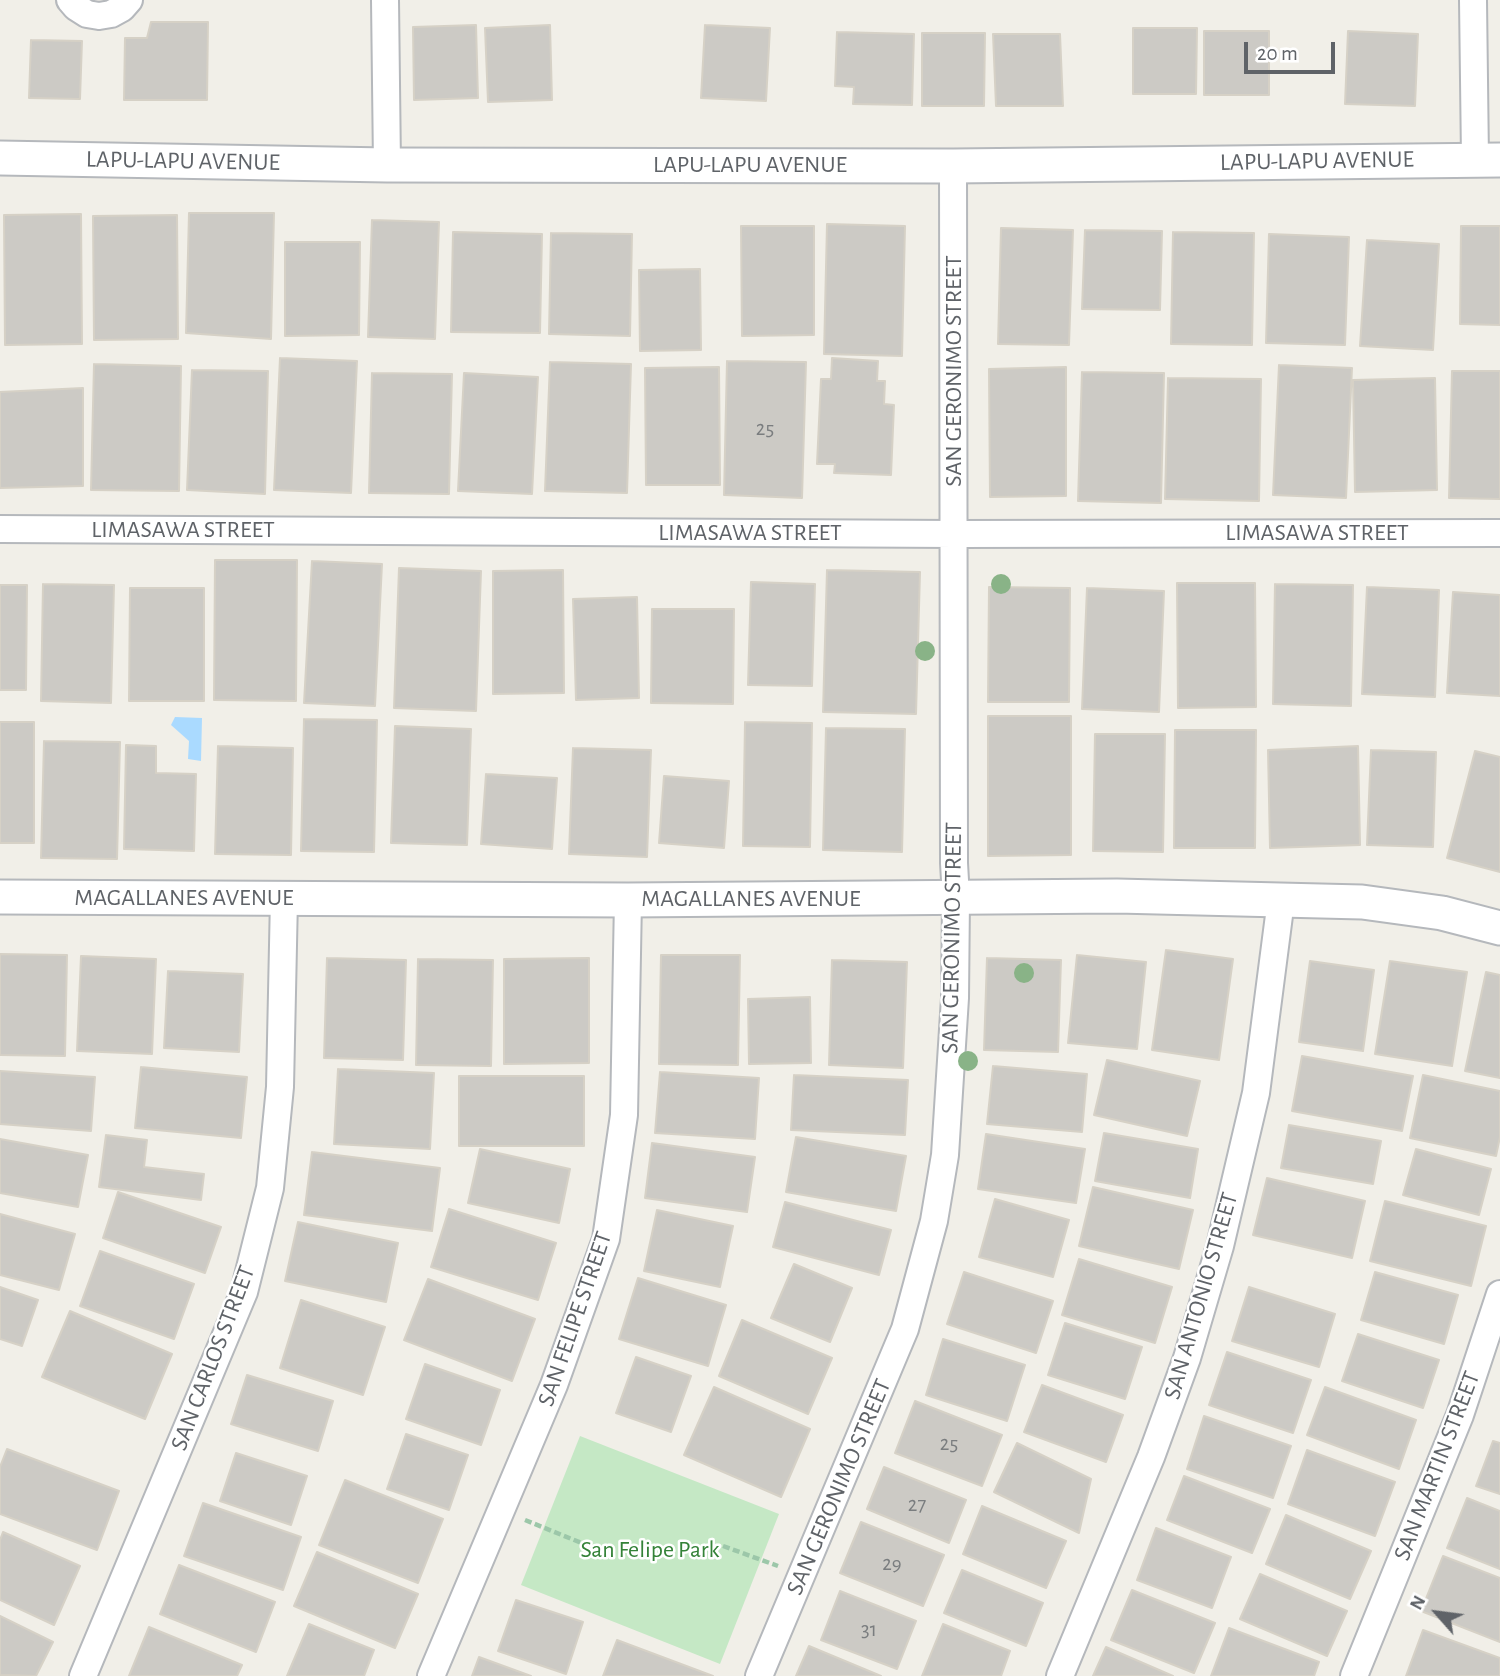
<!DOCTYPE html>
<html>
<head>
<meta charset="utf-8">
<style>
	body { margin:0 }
	#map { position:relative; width:1500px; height:1676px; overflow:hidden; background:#f1efe8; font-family:"Alegreya Sans",sans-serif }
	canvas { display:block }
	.north { position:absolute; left:1402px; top:1578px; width:70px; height:70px; -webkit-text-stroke:5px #fff; paint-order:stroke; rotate:298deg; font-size:19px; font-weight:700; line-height:28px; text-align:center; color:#5f6368 }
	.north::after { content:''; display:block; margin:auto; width:24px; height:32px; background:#5f6368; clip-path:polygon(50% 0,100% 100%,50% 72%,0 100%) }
	.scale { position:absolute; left:1244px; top:42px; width:91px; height:32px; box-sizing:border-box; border:4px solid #5f6368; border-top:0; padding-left:9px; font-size:21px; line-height:24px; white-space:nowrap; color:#5f6368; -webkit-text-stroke:5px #fff; paint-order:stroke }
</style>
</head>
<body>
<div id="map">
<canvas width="1500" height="1676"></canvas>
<div class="north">N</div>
<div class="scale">20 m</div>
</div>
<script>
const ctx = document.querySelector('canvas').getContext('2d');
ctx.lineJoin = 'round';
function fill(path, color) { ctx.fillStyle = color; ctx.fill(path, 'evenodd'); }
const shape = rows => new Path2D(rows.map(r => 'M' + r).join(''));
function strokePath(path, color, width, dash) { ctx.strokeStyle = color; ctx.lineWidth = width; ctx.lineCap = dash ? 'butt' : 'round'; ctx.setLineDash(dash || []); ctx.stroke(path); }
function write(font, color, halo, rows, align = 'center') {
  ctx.font = font + ' "Alegreya Sans",sans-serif'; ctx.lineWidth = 5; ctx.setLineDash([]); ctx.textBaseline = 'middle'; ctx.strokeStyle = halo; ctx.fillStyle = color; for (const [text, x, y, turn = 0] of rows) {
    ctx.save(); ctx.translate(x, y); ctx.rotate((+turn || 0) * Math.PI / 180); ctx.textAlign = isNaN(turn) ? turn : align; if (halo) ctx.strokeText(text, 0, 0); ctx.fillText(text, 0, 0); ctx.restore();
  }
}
fill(shape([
	[580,1436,779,1514,720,1664,521,1585]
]), '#c5e8c5');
fill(shape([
	[175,717,202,718,201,761,188,759,189,741,171,725]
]), '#aadaff');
const building = shape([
	[151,22,208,22,207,100,124,100,125,38,147,38,151,22],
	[476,25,478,98,414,100,413,27,476,25],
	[550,25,552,100,488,102,485,28,550,25],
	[705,25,770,28,766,101,701,98,705,25],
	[1133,28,1197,28,1196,94,1133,94,1133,28],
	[1204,31,1269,31,1269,95,1204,95,1204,31],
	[1348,31,1418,34,1415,106,1345,104,1348,31],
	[837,32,914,34,912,105,853,104,854,87,835,86,837,32],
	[922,33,985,33,984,106,922,106,922,33],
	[993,34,1060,34,1063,106,996,106,993,34],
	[31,40,82,41,80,99,29,98,31,40],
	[189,213,274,213,271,339,186,333,189,213],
	[81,214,82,344,5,345,4,215,81,214],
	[177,215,178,339,94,340,93,216,177,215],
	[372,220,439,222,435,339,368,337,372,220],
	[827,224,905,226,902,356,824,354,827,224],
	[741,226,814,226,814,335,742,336,741,226],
	[1461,226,1500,226,1500,325,1460,324,1461,226],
	[1001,228,1073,230,1069,345,998,344,1001,228],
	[1085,230,1162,231,1160,310,1082,309,1085,230],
	[453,232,542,234,540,333,451,332,453,232],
	[1173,232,1254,233,1252,345,1171,344,1173,232],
	[551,233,632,234,630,336,549,334,551,233],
	[1269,234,1349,237,1345,345,1266,343,1269,234],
	[1367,240,1439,244,1433,350,1360,346,1367,240],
	[285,242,360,242,359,335,285,336,285,242],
	[700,269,701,350,640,351,639,270,700,269],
	[280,358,357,361,351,493,274,490,280,358],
	[832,358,878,361,877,381,885,381,884,404,894,405,891,475,834,473,835,464,817,464,821,379,831,379,832,358],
	[727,361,806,362,802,498,724,495,727,361],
	[550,362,631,364,627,493,545,491,550,362],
	[94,364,181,366,179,491,91,490,94,364],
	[1279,365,1352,368,1346,498,1273,495,1279,365],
	[719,367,720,485,646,485,645,368,719,367],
	[1066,367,1066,496,990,497,989,369,1066,367],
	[192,370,268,371,265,494,187,490,192,370],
	[1452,371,1500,371,1500,499,1449,498,1452,371],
	[1082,372,1164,373,1161,503,1078,501,1082,372],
	[372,373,452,374,449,494,369,493,372,373],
	[464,373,538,377,532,494,458,491,464,373],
	[1168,378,1261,379,1259,501,1165,499,1168,378],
	[1435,378,1437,490,1355,492,1353,380,1435,378],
	[83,388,83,486,0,488,0,392,83,388],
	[215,560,297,560,296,701,214,700,215,560],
	[312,561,382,564,375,706,304,703,312,561],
	[399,568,481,571,476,711,394,708,399,568],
	[563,570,564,693,493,694,493,571,563,570],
	[827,570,920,572,916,714,823,712,827,570],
	[751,582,815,584,812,686,748,685,751,582],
	[1177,583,1255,583,1256,707,1178,708,1177,583],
	[43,584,114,585,111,703,41,701,43,584],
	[1275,584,1353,585,1351,706,1273,704,1275,584],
	[0,585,27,585,26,690,0,690,0,585],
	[989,587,1070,588,1069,702,988,702,989,587],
	[1367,587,1439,590,1435,697,1362,694,1367,587],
	[130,588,204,588,204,701,129,701,130,588],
	[1087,588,1164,591,1159,712,1082,709,1087,588],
	[1453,592,1500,595,1500,696,1447,693,1453,592],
	[637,597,639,698,576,700,573,599,637,597],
	[652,609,734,609,733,704,651,703,652,609],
	[988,716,1071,716,1071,855,988,856,988,716],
	[304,719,377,720,374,852,301,851,304,719],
	[0,722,34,722,34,843,0,843,0,722],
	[745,722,812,723,810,847,743,846,745,722],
	[395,726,471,729,467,845,391,843,395,726],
	[826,728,905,729,902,852,823,850,826,728],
	[1175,730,1256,730,1255,848,1174,848,1175,730],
	[1095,734,1165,734,1163,852,1093,851,1095,734],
	[44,741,120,742,117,859,41,858,44,741],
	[126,745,156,746,156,773,196,774,194,851,124,849,126,745],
	[218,746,293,748,291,855,215,854,218,746],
	[1358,746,1360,845,1270,848,1268,750,1358,746],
	[573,748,651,750,647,857,569,854,573,748],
	[1371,750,1436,752,1433,847,1367,845,1371,750],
	[1475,751,1500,757,1500,872,1447,858,1475,751],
	[486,774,557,778,552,849,481,844,486,774],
	[664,776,729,781,724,848,659,843,664,776],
	[1166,950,1233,959,1219,1060,1152,1050,1166,950],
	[0,954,67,955,65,1056,0,1055,0,954],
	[661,955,740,955,738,1065,659,1064,661,955],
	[1077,955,1146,962,1137,1049,1068,1043,1077,955],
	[81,956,156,959,152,1054,77,1051,81,956],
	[327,958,406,960,403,1060,324,1058,327,958],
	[589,958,589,1063,504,1064,504,959,589,958],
	[987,958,1061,960,1058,1052,984,1050,987,958],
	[418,959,493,960,491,1066,416,1065,418,959],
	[832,960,907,962,903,1068,829,1065,832,960],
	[1310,961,1374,970,1363,1051,1299,1042,1310,961],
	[1390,961,1467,972,1452,1066,1375,1054,1390,961],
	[168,971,243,974,239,1052,164,1048,168,971],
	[1486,972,1500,975,1500,1078,1465,1071,1486,972],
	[810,997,811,1063,749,1064,748,999,810,997],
	[1302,1056,1413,1076,1402,1131,1292,1111,1302,1056],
	[1107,1060,1200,1081,1187,1136,1094,1115,1107,1060],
	[993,1066,1087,1074,1082,1132,987,1124,993,1066],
	[141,1067,247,1077,241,1138,135,1128,141,1067],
	[338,1069,434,1073,430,1149,334,1144,338,1069],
	[0,1071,95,1077,91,1131,0,1124,0,1071],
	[660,1072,759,1078,755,1139,655,1133,660,1072],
	[794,1075,908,1080,905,1135,791,1130,794,1075],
	[1423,1075,1500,1091,1500,1137,1496,1156,1410,1138,1423,1075],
	[459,1076,584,1076,584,1146,459,1146,459,1076],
	[1289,1125,1381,1141,1373,1184,1281,1168,1289,1125],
	[1104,1133,1198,1149,1190,1198,1095,1181,1104,1133],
	[986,1134,1085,1149,1076,1203,978,1189,986,1134],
	[106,1135,147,1140,144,1167,204,1174,201,1200,99,1187,106,1135],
	[796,1137,906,1156,896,1211,786,1192,796,1137],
	[0,1139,88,1155,78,1207,0,1193,0,1139],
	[652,1143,755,1157,747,1212,645,1198,652,1143],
	[480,1149,570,1169,559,1223,468,1203,480,1149],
	[1416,1149,1491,1169,1479,1215,1403,1195,1416,1149],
	[312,1152,440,1168,432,1231,304,1215,312,1152],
	[1267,1178,1365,1201,1352,1258,1253,1235,1267,1178],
	[1093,1187,1193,1210,1179,1269,1079,1246,1093,1187],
	[118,1192,221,1227,205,1273,103,1238,118,1192],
	[995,1199,1069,1220,1053,1277,979,1257,995,1199],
	[1385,1201,1486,1226,1471,1286,1370,1261,1385,1201],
	[785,1202,891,1230,879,1275,773,1247,785,1202],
	[449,1209,556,1243,538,1300,431,1267,449,1209],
	[657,1210,733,1226,720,1287,644,1271,657,1210],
	[0,1214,75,1234,59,1290,0,1275,0,1214],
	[298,1222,398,1243,386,1302,285,1281,298,1222],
	[100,1251,194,1284,174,1339,80,1306,100,1251],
	[1079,1259,1172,1287,1155,1343,1062,1315,1079,1259],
	[794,1264,852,1288,830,1342,771,1318,794,1264],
	[964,1272,1053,1301,1036,1353,947,1324,964,1272],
	[1375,1272,1458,1295,1444,1344,1361,1320,1375,1272],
	[638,1278,726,1305,708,1366,619,1339,638,1278],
	[428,1279,535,1319,512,1381,404,1340,428,1279],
	[0,1287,38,1300,22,1346,0,1339,0,1287],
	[1249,1287,1335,1314,1319,1367,1232,1341,1249,1287],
	[301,1300,385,1327,363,1395,280,1368,301,1300],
	[70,1311,172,1354,145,1419,42,1377,70,1311],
	[742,1320,832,1358,808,1414,719,1376,742,1320],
	[1065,1323,1142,1347,1125,1399,1048,1375,1065,1323],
	[1358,1334,1439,1360,1423,1408,1342,1381,1358,1334],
	[943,1339,1025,1365,1007,1421,926,1395,943,1339],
	[1227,1352,1311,1380,1293,1433,1209,1405,1227,1352],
	[636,1357,691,1376,671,1432,616,1413,636,1357],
	[425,1364,500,1390,481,1445,406,1419,425,1364],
	[247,1375,333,1401,318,1451,231,1424,247,1375],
	[1042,1385,1123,1415,1106,1462,1024,1432,1042,1385],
	[714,1387,810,1429,781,1497,684,1455,714,1387],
	[1325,1387,1416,1420,1399,1469,1307,1435,1325,1387],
	[915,1401,1002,1435,982,1486,895,1453,915,1401],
	[1204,1416,1291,1446,1273,1498,1187,1469,1204,1416],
	[406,1434,468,1455,449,1510,387,1489,406,1434],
	[1493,1441,1500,1443,1500,1494,1476,1486,1493,1441],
	[1017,1443,1091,1479,1079,1533,994,1492,1017,1443],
	[7,1449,119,1491,97,1550,0,1514,0,1467,7,1449],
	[1307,1450,1395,1482,1375,1536,1288,1504,1307,1450],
	[236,1453,307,1476,291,1525,220,1501,236,1453],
	[884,1467,966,1500,949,1543,867,1509,884,1467],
	[1184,1476,1270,1509,1252,1553,1167,1520,1184,1476],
	[345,1480,443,1519,418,1583,319,1545,345,1480],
	[1467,1498,1500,1511,1500,1569,1447,1548,1467,1498],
	[203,1503,301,1537,283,1590,184,1556,203,1503],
	[982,1506,1066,1541,1046,1588,963,1554,982,1506],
	[1286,1515,1371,1551,1350,1599,1266,1564,1286,1515],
	[861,1522,944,1555,923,1606,840,1573,861,1522],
	[1156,1528,1231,1557,1212,1608,1137,1580,1156,1528],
	[3,1532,80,1566,54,1625,0,1600,0,1540,3,1532],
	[317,1552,418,1594,395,1648,294,1606,317,1552],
	[1443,1556,1500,1578,1500,1642,1421,1611,1443,1556],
	[179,1565,275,1602,256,1652,160,1614,179,1565],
	[962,1570,1043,1603,1026,1646,944,1613,962,1570],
	[1260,1574,1347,1611,1327,1656,1240,1619,1260,1574],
	[1132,1590,1215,1623,1194,1673,1111,1640,1132,1590],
	[840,1591,916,1621,897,1669,821,1640,840,1591],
	[516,1600,583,1622,566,1674,498,1651,516,1600],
	[0,1616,53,1642,36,1676,0,1675,0,1616],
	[309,1624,374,1650,364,1676,287,1676,309,1624],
	[943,1624,1010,1651,1001,1676,922,1676,943,1624],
	[149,1627,242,1665,237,1676,129,1676,149,1627],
	[1229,1628,1319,1662,1314,1676,1211,1676,1229,1628],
	[1423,1630,1500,1658,1500,1676,1406,1676,1423,1630],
	[617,1640,713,1676,603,1676,617,1640],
	[809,1646,881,1676,796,1676,809,1646],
	[1106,1647,1173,1676,1093,1676,1106,1647],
	[479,1657,531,1676,472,1676,479,1657]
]);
fill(building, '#cccac5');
strokePath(building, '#d6d1c6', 2);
const minor = shape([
	[70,0,76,7,87,14,99,16,111,14,122,8,129,0],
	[385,0,387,165],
	[1473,0,1475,159],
	[0,529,955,534,1500,533],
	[83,1676,244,1292,270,1188,280,1087,284,898],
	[431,1676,554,1385,606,1239,624,1115,628,900],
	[759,1676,905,1329,934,1221,945,1155,955,998,956,898,954,863,953,166],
	[1060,1676,1151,1457,1187,1358,1220,1246,1256,1093,1281,900],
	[1354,1676,1460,1415,1500,1294]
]);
const tertiary = shape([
	[0,158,387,165,953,166,1500,160],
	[0,897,628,900,1117,896,1362,902,1442,913,1500,928]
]);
strokePath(minor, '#b5b8bc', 30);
strokePath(tertiary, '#b5b8bc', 37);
strokePath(shape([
	[525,1520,584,1544],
	[723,1546,778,1566]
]), '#9cc7a9', 4.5, [7, 3.5]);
strokePath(minor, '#fff', 26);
strokePath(tertiary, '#fff', 33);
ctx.fillStyle = '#89b387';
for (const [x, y] of [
	[1001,584],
	[925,651],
	[1024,973],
	[968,1061]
]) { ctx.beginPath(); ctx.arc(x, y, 10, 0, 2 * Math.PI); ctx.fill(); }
write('21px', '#7a7d7f', null, [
	["25",765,429],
	["25",949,1444],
	["27",917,1505],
	["29",892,1564],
	["31",869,1630]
]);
write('24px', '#5f6368', '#fff', [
	["LAPU-LAPU AVENUE",183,161,1],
	["LAPU-LAPU AVENUE",1317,161,-1],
	["LAPU-LAPU AVENUE",750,165],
	["SAN GERONIMO STREET",954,371,-90],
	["LIMASAWA STREET",183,530],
	["LIMASAWA STREET",750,533],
	["LIMASAWA STREET",1317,533],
	["MAGALLANES AVENUE",184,898],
	["MAGALLANES AVENUE",751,899],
	["SAN GERONIMO STREET",952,938,-89],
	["SAN ANTONIO STREET",1201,1296,-74],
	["SAN FELIPE STREET",575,1319,-71],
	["SAN CARLOS STREET",213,1358,-69],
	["SAN MARTIN STREET",1437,1466,-69],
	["SAN GERONIMO STREET",839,1487,-67]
]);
write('24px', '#348238', '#fff', [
	["San Felipe Park",650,1550]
]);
</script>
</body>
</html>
